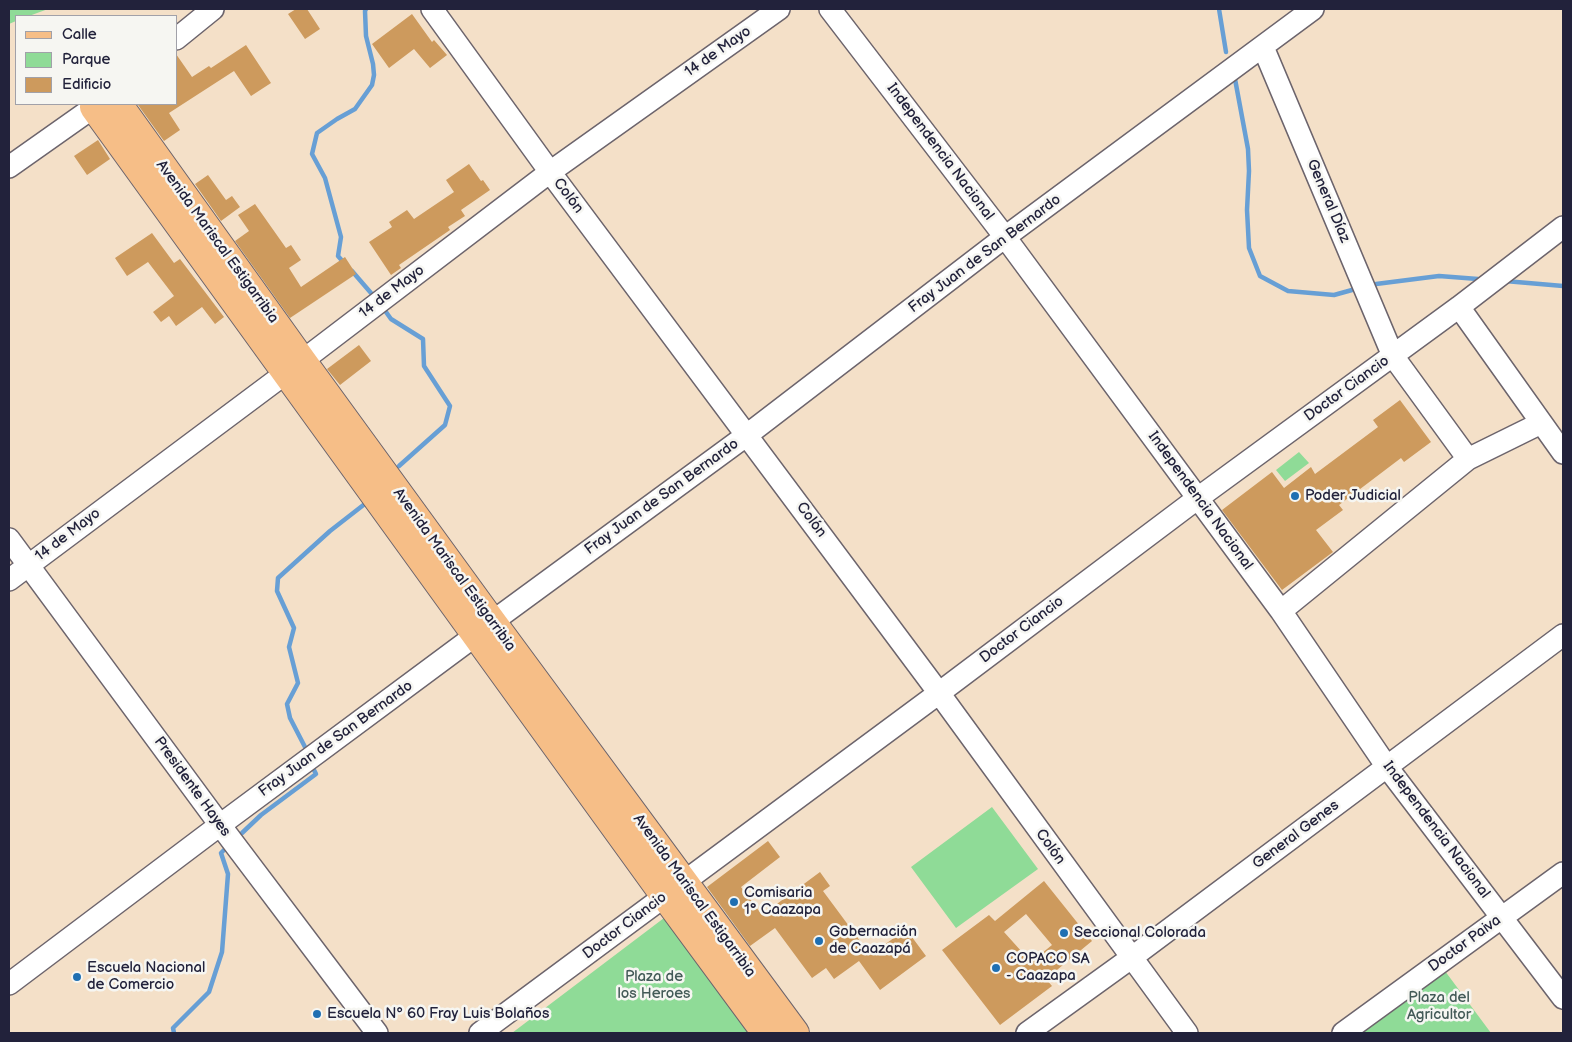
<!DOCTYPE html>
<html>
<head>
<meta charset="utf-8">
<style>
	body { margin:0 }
	#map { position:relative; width:1572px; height:1042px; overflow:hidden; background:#f4e0c8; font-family:"Balsamiq Sans",sans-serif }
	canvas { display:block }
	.frame { position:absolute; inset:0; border:10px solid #22223b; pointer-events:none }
	.legend { position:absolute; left:15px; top:15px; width:162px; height:90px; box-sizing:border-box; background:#f6f6f2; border:1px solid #a1a1a9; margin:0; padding:6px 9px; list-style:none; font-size:15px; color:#22223b }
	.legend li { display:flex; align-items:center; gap:10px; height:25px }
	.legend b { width:25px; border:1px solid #a1a1a9 }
</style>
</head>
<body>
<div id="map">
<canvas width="1572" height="1042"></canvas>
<div class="frame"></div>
<ul class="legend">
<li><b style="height:6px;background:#f6be87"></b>Calle</li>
<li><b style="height:14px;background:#8fdb97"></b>Parque</li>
<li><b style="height:14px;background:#cd9a5d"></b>Edificio</li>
</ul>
</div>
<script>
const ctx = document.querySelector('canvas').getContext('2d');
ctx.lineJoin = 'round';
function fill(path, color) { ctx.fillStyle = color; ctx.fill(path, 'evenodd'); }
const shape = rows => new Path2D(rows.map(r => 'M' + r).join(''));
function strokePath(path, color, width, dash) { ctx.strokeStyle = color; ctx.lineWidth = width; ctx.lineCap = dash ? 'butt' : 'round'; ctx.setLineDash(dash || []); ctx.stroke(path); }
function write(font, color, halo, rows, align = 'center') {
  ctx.font = font + ' "Balsamiq Sans",sans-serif'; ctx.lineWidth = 5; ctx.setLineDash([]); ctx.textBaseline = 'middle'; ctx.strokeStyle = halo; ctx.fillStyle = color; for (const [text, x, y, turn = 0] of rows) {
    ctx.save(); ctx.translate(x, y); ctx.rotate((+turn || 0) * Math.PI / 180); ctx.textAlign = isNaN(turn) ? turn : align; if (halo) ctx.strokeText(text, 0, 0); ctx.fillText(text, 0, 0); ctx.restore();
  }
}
fill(shape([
	[9,9,48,9,29,16,16,16,16,21,9,24],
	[1299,452,1309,463,1285,481,1276,470],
	[992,807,1038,869,956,928,911,867],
	[664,918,751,1033,512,1033],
	[1445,971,1491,1033,1361,1033]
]), '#8fdb97');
strokePath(shape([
	[1219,9,1226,52],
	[1235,79,1248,149,1249,171,1247,210,1249,248,1260,276,1288,291,1334,295,1352,290],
	[345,264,338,256,341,237,325,178,312,154,317,133,337,119,355,109,372,85,374,75,373,64,366,36,365,11,366,9],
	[352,271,371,293],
	[1505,281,1563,286],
	[1376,284,1439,276,1478,279],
	[386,312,391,319,423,339,424,366,450,406,445,425,399,466],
	[305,747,290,718,287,704,298,683,289,647,294,628,277,591,278,578,330,531,366,503],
	[242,833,261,815,316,774,314,770],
	[174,1033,173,1028,209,992,222,952,228,874,221,853,224,850]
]), '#679fd5', 4.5);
fill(shape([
	[296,9,307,9,320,29,305,39,288,14],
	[412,14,432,42,434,40,447,55,430,68,414,49,389,68,372,44],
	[246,45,271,83,251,96,234,71,169,113,180,130,164,141,138,105,140,104,176,104,176,54,192,77,209,66,211,68],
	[98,140,110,159,87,175,74,156],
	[469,164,481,181,483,180,490,190,461,210,465,216,448,227,450,230,399,265,401,268,391,275,369,242,392,227,389,222,407,210,414,219,454,192,446,180],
	[208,175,226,200,232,196,240,207,221,221,195,184],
	[255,204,286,248,291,245,301,260,289,268,301,287,345,257,356,274,290,318,235,241,249,231,238,215],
	[152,233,174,263,180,259,224,317,215,324,202,307,176,326,169,316,161,322,153,312,174,296,148,262,127,276,115,258],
	[359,345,371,361,340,385,327,369],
	[1400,400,1431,442,1404,462,1401,458,1339,505,1343,510,1316,530,1333,552,1282,590,1222,510,1272,472,1284,488,1311,467,1315,474,1378,427,1373,420],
	[768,841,780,857,741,887,762,915,820,872,830,886,823,891,866,949,871,945,876,951,906,929,926,956,880,990,859,961,834,979,826,968,812,978,775,928,750,946,707,887],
	[1044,881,1092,941,1046,979,1052,986,1000,1025,942,950,989,915,995,921],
	[1026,914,1052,945,1031,962,1004,932]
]), '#cd9a5d');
const minor = shape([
	[432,9,550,172,939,693,1187,1033],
	[830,9,1005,237,1281,611,1387,767,1563,998],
	[176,39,213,9],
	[1263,47,1393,356,1468,459],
	[9,167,94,107],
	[1459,307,1563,453],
	[9,539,220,825,377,1033],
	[9,580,302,361,550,172,779,9],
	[1281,611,1468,459,1541,423],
	[9,984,220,825,476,635,492,622,747,435,1005,237,1313,9],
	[480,1033,939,693,1198,498,1459,307,1563,227],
	[1027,1033,1131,958,1563,635],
	[1343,1033,1563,873]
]);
const major = shape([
	[98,104,94,107,665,896,766,1033],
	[118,104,302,361,492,622,795,1033]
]);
strokePath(minor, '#6c646c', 24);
strokePath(major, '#6c646c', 30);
strokePath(minor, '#fff', 21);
strokePath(major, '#f6be87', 28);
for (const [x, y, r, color] of [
	[1295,496,5,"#1f6fb2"],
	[734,902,5,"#1f6fb2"],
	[1064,933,5,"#1f6fb2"],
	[819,941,5,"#1f6fb2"],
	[996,968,5,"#1f6fb2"],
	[77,977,5,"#1f6fb2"],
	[317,1014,5,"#1f6fb2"]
]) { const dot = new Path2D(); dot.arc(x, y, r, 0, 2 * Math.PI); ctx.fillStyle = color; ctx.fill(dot); strokePath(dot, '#f6f6f2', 2); }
write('15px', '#22223b', '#f6f6f2', [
	["14 de Mayo",718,52,-35],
	["Independencia Nacional",940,152,53],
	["Colón",568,196,53],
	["General Díaz",1328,201,67],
	["Avenida Mariscal Estigarribia",217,242,54],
	["Fray Juan de San Bernardo",985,254,-37],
	["14 de Mayo",392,292,-37],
	["Doctor Ciancio",1347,389,-36],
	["Fray Juan de San Bernardo",662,497,-36],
	["Independencia Nacional",1200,501,54],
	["Colón",811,520,53],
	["14 de Mayo",68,535,-37],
	["Avenida Mariscal Estigarribia",454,570,54],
	["Doctor Ciancio",1022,630,-37],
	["Fray Juan de San Bernardo",336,739,-36],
	["Presidente Hayes",192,787,54],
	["Independencia Nacional",1436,830,53],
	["General Genes",1296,835,-37],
	["Colón",1050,847,54],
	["Avenida Mariscal Estigarribia",694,896,54],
	["Doctor Ciancio",625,926,-37],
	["Doctor Paiva",1465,944,-36]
]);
write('15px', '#22223b', '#f6f6f2', [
	["Poder Judicial",1305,496],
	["Comisaria",744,893],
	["1° Caazapa",744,910],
	["Gobernación",829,932],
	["de Caazapá",829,949],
	["Seccional Colorada",1074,933],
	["COPACO SA",1006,959],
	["- Caazapa",1006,976],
	["Escuela Nacional",87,968],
	["de Comercio",87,985],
	["Escuela Nº 60 Fray Luis Bolaños",327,1014]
], 'left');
write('15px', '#435a57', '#f6f6f2', [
	["Plaza de",654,977],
	["los Heroes",654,994],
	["Plaza del",1439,998],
	["Agricultor",1439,1015]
]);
</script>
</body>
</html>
